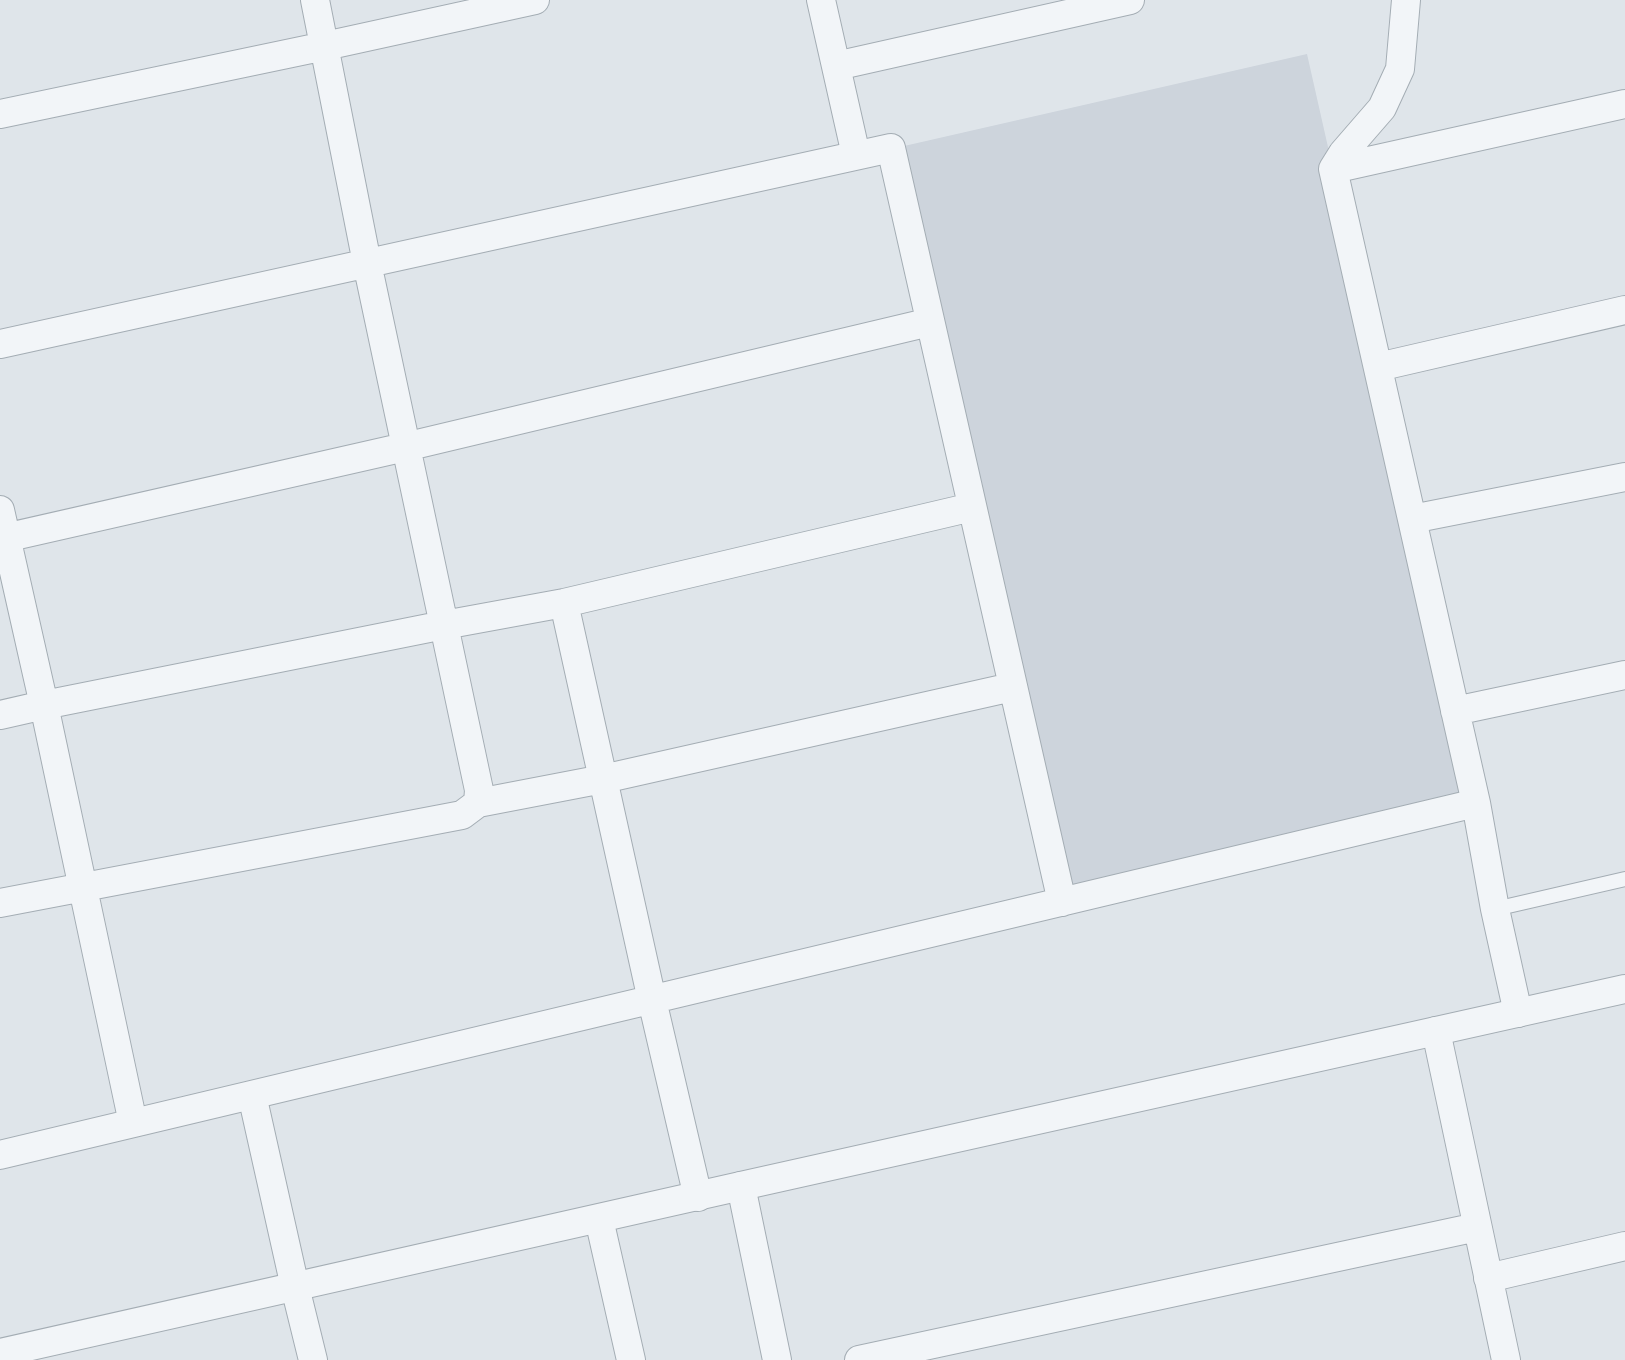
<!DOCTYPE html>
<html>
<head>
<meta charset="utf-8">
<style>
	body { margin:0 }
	canvas { display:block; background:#dfe5ea }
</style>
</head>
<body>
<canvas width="1625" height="1360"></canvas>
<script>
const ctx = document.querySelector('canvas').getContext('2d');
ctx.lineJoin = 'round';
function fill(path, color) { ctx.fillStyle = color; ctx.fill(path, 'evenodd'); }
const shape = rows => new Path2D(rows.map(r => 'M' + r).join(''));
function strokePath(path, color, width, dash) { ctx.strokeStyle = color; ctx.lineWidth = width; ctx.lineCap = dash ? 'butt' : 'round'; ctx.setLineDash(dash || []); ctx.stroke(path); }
fill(shape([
	[1307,54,1476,803,1062,902,891,149]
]), '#cdd4dc');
const service = shape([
	[1495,909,1625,879]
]);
const minor = shape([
	[315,0,367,263,479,790,478,803],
	[821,0,856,155],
	[1406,0,1400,69,1382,108,1343,153,1333,169,1476,803,1495,909,1518,1013],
	[836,66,1130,0],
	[0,114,325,46,535,0],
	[1333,169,1625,104],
	[0,344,891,148,1062,902],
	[1378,367,1625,310],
	[0,510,44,705,133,1123],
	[1412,519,1625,477],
	[0,539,405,447,930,322],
	[564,603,652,1000,698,1197],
	[1455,711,1625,675],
	[0,715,44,705,444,625,564,603,972,507],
	[0,903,462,815,478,803,603,779,1012,687],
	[1436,1031,1506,1360],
	[252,1095,295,1287,313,1360],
	[0,1155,1476,803],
	[741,1186,777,1360],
	[599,1219,631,1360],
	[1488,1278,1625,1246],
	[859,1360,1477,1227]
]);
const tertiary = shape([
	[0,1353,741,1186,1625,989]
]);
strokePath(service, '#a4adb4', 16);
strokePath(minor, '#a4adb4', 30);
strokePath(tertiary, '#a4adb4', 30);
strokePath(service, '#f2f5f8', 14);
strokePath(minor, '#f2f5f8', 28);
strokePath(tertiary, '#f2f5f8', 28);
</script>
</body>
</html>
